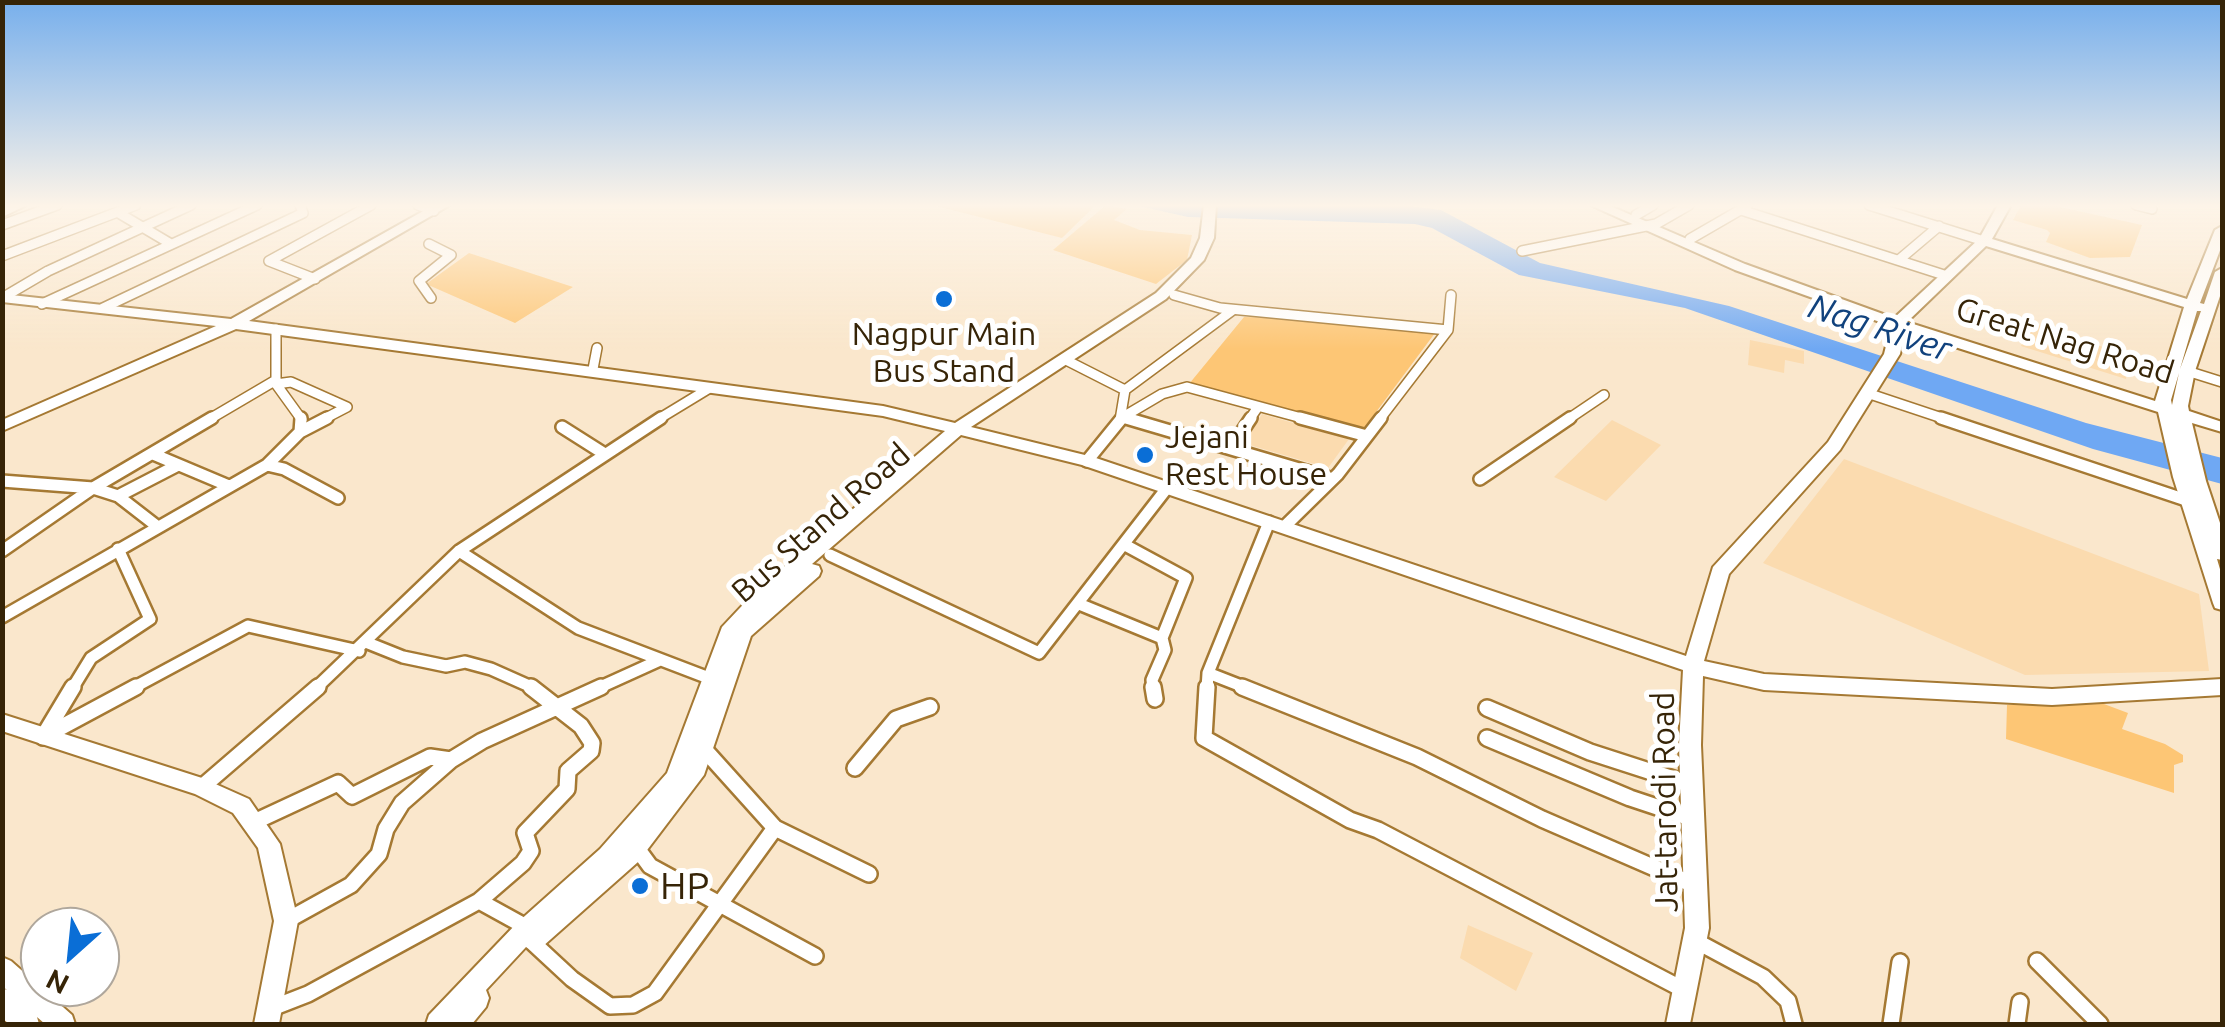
<!DOCTYPE html>
<html>
<head>
<meta charset="utf-8">
<style>
	body { margin:0 }
	#map { position:relative; width:2225px; height:1027px; overflow:hidden; background:#fae7cc; font-family:Ubuntu,sans-serif }
	canvas { display:block }
	.frame { position:absolute; inset:0; border:5px solid #362407; pointer-events:none }
	.north { position:absolute; left:20px; top:907px; width:100px; height:100px; box-sizing:border-box; background:#fff; border:2px solid #afa79c; border-radius:50%; rotate:207deg; font-size:28px; font-weight:700; line-height:40px; text-align:center; color:#362407 }
	.north::after { content:''; display:block; margin:auto; width:35px; height:45px; background:#0a6ed6; clip-path:polygon(50% 0,100% 100%,50% 72%,0 100%) }
</style>
</head>
<body>
<div id="map">
<canvas width="2225" height="1027"></canvas>
<div class="frame"></div>
<div class="north">N</div>
</div>
<script>
const ctx = document.querySelector('canvas').getContext('2d');
ctx.lineJoin = 'round';
function fill(path, color) { ctx.fillStyle = color; ctx.fill(path, 'evenodd'); }
const shape = rows => new Path2D(rows.map(r => 'M' + r).join(''));
function strokePath(path, color, width, dash) { ctx.strokeStyle = color; ctx.lineWidth = width; ctx.lineCap = dash ? 'butt' : 'round'; ctx.setLineDash(dash || []); ctx.stroke(path); }
function write(font, color, halo, rows, align = 'center') {
  ctx.font = font + ' Ubuntu,sans-serif'; ctx.lineWidth = 10; ctx.setLineDash([]); ctx.textBaseline = 'middle'; ctx.strokeStyle = halo; ctx.fillStyle = color; for (const [text, x, y, turn = 0] of rows) {
    ctx.save(); ctx.translate(x, y); ctx.rotate((+turn || 0) * Math.PI / 180); ctx.textAlign = isNaN(turn) ? turn : align; if (halo) ctx.strokeText(text, 0, 0); ctx.fillText(text, 0, 0); ctx.restore();
  }
}
fill(shape([
	[2033,323,2129,356,2126,379,2021,346],
	[1750,340,1804,351,1804,364,1785,360,1784,373,1748,365],
	[1262,414,1349,439,1328,468,1243,443],
	[1612,420,1661,445,1606,501,1554,477],
	[1844,459,2199,594,2209,671,2025,675,1763,563],
	[1468,925,1533,953,1516,991,1460,958]
]), '#fbdbaf');
fill(shape([
	[932,205,1096,205,1062,238],
	[1106,205,1127,209,1114,220,1140,230,1192,235,1187,260,1156,284,1053,250],
	[2021,205,2051,205,2142,225,2130,257,2090,258,2046,242,2050,233,2047,230,2013,220],
	[469,253,573,287,515,323,426,284],
	[1244,317,1292,318,1435,333,1362,431,1189,384],
	[2104,704,2128,713,2122,729,2165,744,2183,755,2183,762,2174,765,2174,793,2006,739,2007,705]
]), '#fdc675');
fill(shape([
	[1134,205,1402,205,1441,210,1540,263,1729,306,2086,423,2222,458,2222,484,2093,449,1685,308,1519,275,1432,228,1415,224,1188,217]
]), '#6fa8f3');
const streetFar2 = shape([
	[418,205,434,211],
	[1869,205,1984,241],
	[2136,205,2152,209],
	[1741,210,1944,275],
	[117,212,171,244],
	[1636,215,1653,205],
	[2,225,57,205],
	[1690,239,1747,206],
	[429,244,451,255,419,281,431,298],
	[1522,251,1656,224,1689,205],
	[2,256,136,205],
	[1900,259,1939,226],
	[315,279,269,261,371,205],
	[1174,295,1220,308,1448,330,1379,420],
	[2,298,48,271,191,205],
	[42,304,257,205],
	[103,308,303,213,300,205],
	[276,329,276,384,302,420],
	[1448,330,1451,295],
	[1064,359,1125,390,1233,310],
	[593,369,597,348],
	[2187,371,2222,382],
	[276,384,291,382,347,407,322,420],
	[1867,393,1948,420],
	[1123,417,1162,394,1187,387,1309,420],
	[1123,417,1134,420],
	[208,420,276,380],
	[657,420,708,389],
	[1120,420,1125,390],
	[1249,420,1258,407],
	[1567,420,1604,395]
]);
const streetFar1 = shape([
	[1126,418,1333,479],
	[1300,418,1367,436],
	[1941,418,2192,502],
	[562,427,603,453],
	[300,432,327,418],
	[1231,448,1251,418],
	[153,454,229,486],
	[1087,461,1122,418],
	[267,465,284,469,338,498],
	[1480,479,1570,418],
	[2,481,93,488,118,496,158,527],
	[118,496,178,465],
	[1284,527,1338,474,1381,418],
	[2,551,93,488,212,418],
	[459,551,578,628,714,680],
	[830,555,1039,653,1167,488],
	[1079,604,1162,638,1186,578,1125,545],
	[2,617,267,465,300,432,301,418],
	[368,643,403,657,446,666,465,662,491,669,536,689],
	[1208,673,1249,689],
	[72,689,91,658,150,619,118,549],
	[131,689,248,626,359,651],
	[315,689,459,551,661,418],
	[596,689,660,660],
	[1153,689,1152,680,1165,650,1162,638],
	[1207,689,1208,673,1269,522]
]);
const street = shape([
	[73,687,43,737,136,687],
	[1153,687,1155,699],
	[1207,687,1204,738,1350,820,1378,830,1684,990],
	[1242,687,1417,757,1542,819,1694,885],
	[1487,708,1590,752,1692,785],
	[1487,738,1630,798,1693,819],
	[703,748,775,828,869,874],
	[855,768,896,719,930,707],
	[202,787,318,687],
	[252,823,338,783,352,796,430,757,451,760],
	[636,847,650,866,815,956],
	[479,901,523,863,531,851,525,833,567,789,568,771,591,751,592,743,581,726,531,687],
	[286,921,351,885,379,854,386,829,402,803,451,760,482,741,601,687],
	[1694,940,1763,977,1788,1001,1794,1024],
	[531,941,572,979,610,1006,633,1005,655,993,775,828],
	[2037,961,2100,1024],
	[272,1008,308,994,479,901,528,928],
	[1891,1024,1900,962],
	[2017,1024,2020,1002]
]);
const secondary = shape([
	[9,205,27,205,2,217,2,208,9,205],
	[434,205,450,205,249,321,883,406,955,423,1156,293,1191,258,1200,238,1204,205,1216,205,1214,238,1204,260,1166,299,971,427,1093,457,1686,656,1713,567,1828,442,1884,354,1891,326,1735,270,1590,205,1608,205,1745,264,1894,318,1979,239,1998,205,2011,205,1992,239,2187,299,2215,230,2222,226,2222,245,2200,303,2204,304,2215,272,2222,268,2222,290,2195,371,2188,406,2189,411,2222,422,2222,432,2192,423,2206,481,2222,529,2222,560,2217,559,2222,576,2222,610,2215,608,2213,603,2173,477,2158,412,1905,331,1900,354,1840,450,1729,574,1704,661,1764,674,2052,689,2222,679,2222,695,2052,705,1764,690,1703,676,1701,745,1709,928,1690,1024,1666,1024,1685,928,1679,745,1683,670,1082,465,961,435,812,564,819,566,821,571,819,576,751,636,704,775,638,862,542,947,533,950,526,947,486,990,489,998,486,1007,472,1024,426,1024,429,1015,517,923,600,849,667,773,722,627,754,593,945,431,883,416,236,329,2,431,2,420,216,326,2,302,2,294,231,319,434,205],
	[1986,246,2184,307,2155,401,1907,322,1986,246],
	[2197,311,2201,311,2180,369,2197,311],
	[2179,373,2172,405,2171,400,2179,373],
	[2,714,202,778,249,799,280,844,298,921,279,1024,254,1024,274,921,258,848,233,813,195,794,2,731,2,714],
	[2,957,11,961,72,1015,75,1024,45,1024,37,1017,39,1024,9,1024,2,1018,2,988,7,990,2,986,2,957]
]);
strokePath(streetFar2, '#a57933', 12);
strokePath(streetFar1, '#a57933', 16);
strokePath(street, '#a57933', 20);
strokePath(secondary, '#a57933', 4);
strokePath(streetFar2, '#fff', 9);
strokePath(streetFar1, '#fff', 11);
strokePath(street, '#fff', 15);
fill(secondary, '#fff');
const sky = ctx.createLinearGradient(0, 0, 0, 349);
sky.addColorStop(0, '#77afec');
sky.addColorStop(0.59, '#fdf4e8');
sky.addColorStop(1, '#fdf4e800');
ctx.fillStyle = sky;
ctx.fillRect(0, 0, 2225, 349);
for (const [x, y, r, color] of [
	[944,299,10,"#0a6ed6"],
	[1145,455,10,"#0a6ed6"],
	[640,886,10,"#0a6ed6"]
]) { const dot = new Path2D(); dot.arc(x, y, r, 0, 2 * Math.PI); ctx.fillStyle = color; ctx.fill(dot); strokePath(dot, '#fff', 4); }
write('32px', '#362407', '#fff', [
	["Nagpur Main",944,334],
	["Bus Stand",944,371],
	["Jejani",1165,437,"left"],
	["Rest House",1165,474,"left"]
]);
write('32px', '#362407', '#fff', [
	["Great Nag Road",2065,341,17],
	["Bus Stand Road",821,523,-41],
	["Jat-tarodi Road",1665,802,-91]
]);
write('italic 35px', '#11427d', '#fff', [
	["Nag River",1880,328,18]
]);
write('38px', '#362407', '#fff', [
	["HP",660,886]
], 'left');
</script>
</body>
</html>
